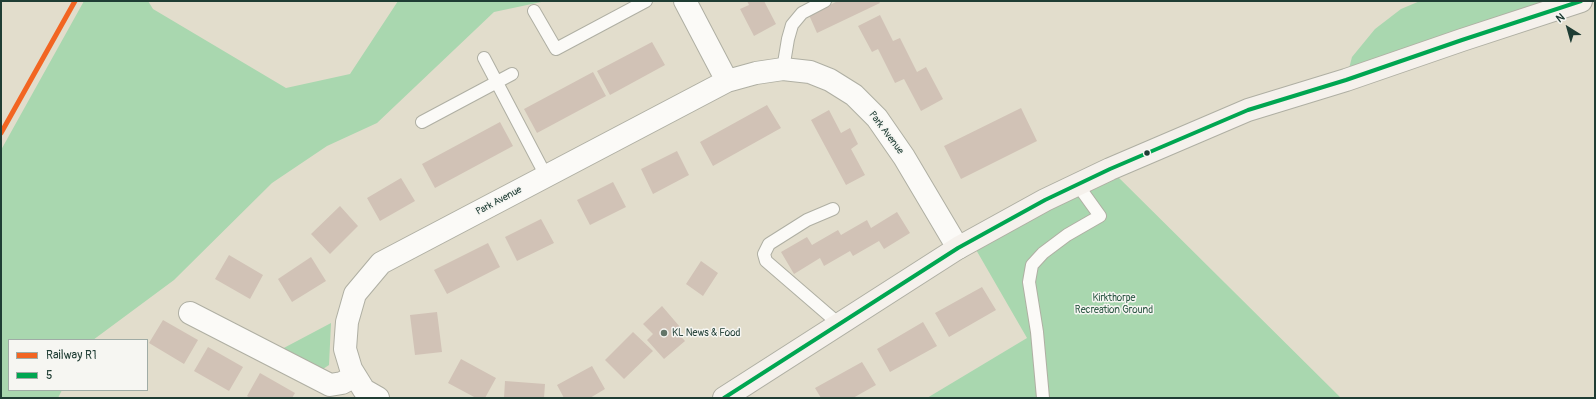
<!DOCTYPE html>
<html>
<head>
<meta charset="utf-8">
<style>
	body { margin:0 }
	#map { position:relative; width:1596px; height:399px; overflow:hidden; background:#e2ddcc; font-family:Pangolin,sans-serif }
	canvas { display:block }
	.frame { position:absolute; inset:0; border:2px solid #1f3d34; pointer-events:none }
	.legend { position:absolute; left:8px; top:339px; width:140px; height:52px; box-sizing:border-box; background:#f6f6f2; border:1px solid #a0aca6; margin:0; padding:5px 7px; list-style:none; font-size:12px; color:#1f3d34 }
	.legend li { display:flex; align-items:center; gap:8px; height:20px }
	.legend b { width:20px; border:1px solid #a0aca6 }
	.north { position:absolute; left:1548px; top:8px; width:40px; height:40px; -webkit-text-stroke:3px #f6f6f2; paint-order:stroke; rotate:323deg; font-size:11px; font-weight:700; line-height:16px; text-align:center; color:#1f3d34 }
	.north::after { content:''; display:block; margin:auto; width:14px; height:18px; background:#1f3d34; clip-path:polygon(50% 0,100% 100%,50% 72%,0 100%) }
</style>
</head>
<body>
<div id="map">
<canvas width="1596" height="399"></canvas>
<div class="frame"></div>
<ul class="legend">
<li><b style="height:5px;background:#f26522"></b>Railway R1</li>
<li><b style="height:5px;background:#00a651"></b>5</li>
</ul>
<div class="north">N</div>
</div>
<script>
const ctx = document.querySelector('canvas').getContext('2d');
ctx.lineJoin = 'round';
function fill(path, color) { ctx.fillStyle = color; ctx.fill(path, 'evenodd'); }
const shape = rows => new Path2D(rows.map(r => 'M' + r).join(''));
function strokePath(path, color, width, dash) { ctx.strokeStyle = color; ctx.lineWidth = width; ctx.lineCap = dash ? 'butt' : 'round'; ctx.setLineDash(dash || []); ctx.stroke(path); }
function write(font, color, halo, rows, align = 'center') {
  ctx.font = font + ' Pangolin,sans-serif'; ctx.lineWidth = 3; ctx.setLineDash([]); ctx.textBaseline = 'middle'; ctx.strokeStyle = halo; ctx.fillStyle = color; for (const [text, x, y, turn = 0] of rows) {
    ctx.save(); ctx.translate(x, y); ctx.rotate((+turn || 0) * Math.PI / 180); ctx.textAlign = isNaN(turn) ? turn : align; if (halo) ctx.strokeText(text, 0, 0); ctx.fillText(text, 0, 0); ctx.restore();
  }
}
fill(shape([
	[84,1,148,1,153,9,286,88,350,74,398,1,546,1,494,12,377,123,327,146,272,183,174,280,93,340,9,340,9,390,62,390,58,398,1,398,1,150],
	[1420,1,1565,1,1346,80,1352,57,1375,29,1401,9],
	[1110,169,1341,398,927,398,1027,338,971,241],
	[331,323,329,365,323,369,317,369,280,350]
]), '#a9d7af');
fill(shape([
	[747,1,764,1,776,24,754,36,740,9,749,5],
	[838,1,879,1,880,3,817,33,809,15],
	[880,15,893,41,900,38,917,72,926,67,943,99,921,111,904,79,895,83,878,49,872,52,858,26],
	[652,42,665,65,610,95,597,71],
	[593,72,606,96,537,133,524,109],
	[767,105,781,128,713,166,700,142],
	[1021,108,1037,141,961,179,944,146],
	[829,110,841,133,850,128,858,144,851,149,865,175,846,185,811,120],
	[500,122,513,146,435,188,422,164],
	[677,151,689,175,653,194,641,169],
	[401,178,415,201,380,221,367,198],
	[613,182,626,207,590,225,577,200],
	[340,206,358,226,330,254,311,234],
	[897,212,910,233,884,249,879,241,853,256,850,251,824,266,820,258,794,274,781,252,807,237,812,245,838,230,841,235,867,220,871,228],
	[541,219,554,243,517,261,505,237],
	[488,243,500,267,447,294,434,270],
	[229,255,263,275,250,299,215,279],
	[311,257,326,281,292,302,278,279],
	[701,261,718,273,703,296,686,284],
	[982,287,996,310,949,337,935,313],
	[662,306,680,327,676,331,685,341,664,359,647,340,653,334,643,324],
	[437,312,442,352,415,355,410,315],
	[163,320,198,340,184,364,149,343],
	[923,322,937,346,890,372,877,349],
	[633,332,653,351,624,379,605,360],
	[208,347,243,367,229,391,194,371],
	[461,359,496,378,485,398,476,398,448,383],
	[862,362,876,385,853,398,821,398,815,388],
	[592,366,605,389,590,398,564,398,557,385],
	[260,373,295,393,292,398,250,398,247,396],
	[505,381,545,384,544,398,504,398]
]), '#d1c2b6');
const lane = shape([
	[534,11,556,49,646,1],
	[484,58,546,176],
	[783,69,788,39,792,25,802,13,825,1],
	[422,122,512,74],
	[833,209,807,220,769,244,764,254,766,261,839,324],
	[1043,398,1037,332,1029,282,1032,265,1043,253,1067,235,1100,216,1077,184]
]);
const street = shape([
	[685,1,727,81],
	[190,313,330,385,342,383,355,376],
	[378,398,364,390,351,369,345,349,347,322,355,294,381,263,727,81,756,73,783,69,810,72,830,80,854,95,877,118,904,157,958,248]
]);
const secondary = shape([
	[724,398,958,248,1045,200,1110,169,1248,110,1346,80,1462,40,1581,1]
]);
strokePath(lane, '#afafa3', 14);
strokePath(street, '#afafa3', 24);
strokePath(secondary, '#afafa3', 24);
strokePath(lane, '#fbfaf7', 12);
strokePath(street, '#fbfaf7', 22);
strokePath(secondary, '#f5f1ec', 22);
strokePath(shape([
	[724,398,958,248,1045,200,1110,169,1248,110,1346,80,1462,40,1581,1]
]), '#00a651', 4);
strokePath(shape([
	[1,133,75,1]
]), '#f26522', 5);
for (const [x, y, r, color] of [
	[1147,153,3.5,"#1f3d34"],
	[664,333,4,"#637569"]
]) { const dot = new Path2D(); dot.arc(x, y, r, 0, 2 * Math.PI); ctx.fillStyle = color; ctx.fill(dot); strokePath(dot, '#f6f6f2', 1.5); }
write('10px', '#1f3d34', '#f6f6f2', [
	["Park Avenue",886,133,53],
	["Park Avenue",499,201,-28]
]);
write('10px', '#315b48', '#f6f6f2', [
	["Kirkthorpe",1114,298],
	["Recreation Ground",1114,310]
]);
write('10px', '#1f3d34', '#f6f6f2', [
	["KL News & Food",672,333]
], 'left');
</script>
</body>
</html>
